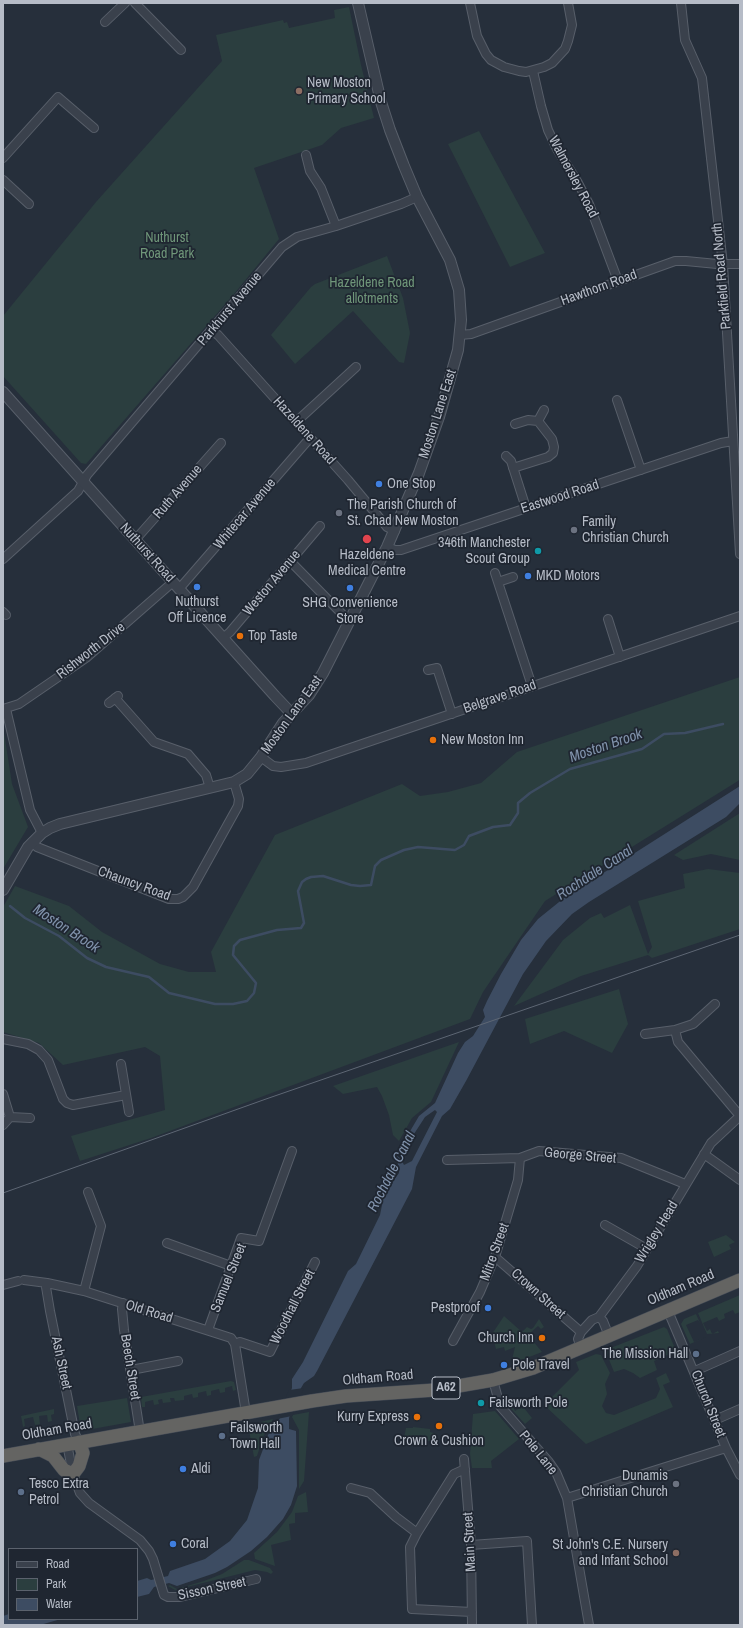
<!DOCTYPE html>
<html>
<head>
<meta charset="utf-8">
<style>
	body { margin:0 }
	#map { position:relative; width:743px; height:1628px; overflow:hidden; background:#262f3b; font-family:"Archivo Narrow",sans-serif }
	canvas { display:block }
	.frame { position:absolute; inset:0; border:4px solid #b6bcc7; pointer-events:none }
	.legend { position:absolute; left:8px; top:1548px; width:130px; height:72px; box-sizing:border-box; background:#1f2631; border:1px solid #5b626d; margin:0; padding:5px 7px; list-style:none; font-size:12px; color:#b6bcc7 }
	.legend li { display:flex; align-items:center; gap:8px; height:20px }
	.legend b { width:20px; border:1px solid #5b626d }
</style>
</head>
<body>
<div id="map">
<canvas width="743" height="1628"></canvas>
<div class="frame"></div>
<ul class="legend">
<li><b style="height:5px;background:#3a414c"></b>Road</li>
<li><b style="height:11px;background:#2b3e3f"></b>Park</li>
<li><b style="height:11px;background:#3d4c62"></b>Water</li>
</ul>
</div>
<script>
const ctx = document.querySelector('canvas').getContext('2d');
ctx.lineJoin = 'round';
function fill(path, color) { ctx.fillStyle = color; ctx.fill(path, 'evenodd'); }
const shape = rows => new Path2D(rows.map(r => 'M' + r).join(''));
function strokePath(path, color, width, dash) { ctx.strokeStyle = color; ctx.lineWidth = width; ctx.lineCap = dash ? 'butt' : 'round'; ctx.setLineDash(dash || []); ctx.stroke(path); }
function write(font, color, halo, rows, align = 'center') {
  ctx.font = font + ' "Archivo Narrow",sans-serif'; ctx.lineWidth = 3.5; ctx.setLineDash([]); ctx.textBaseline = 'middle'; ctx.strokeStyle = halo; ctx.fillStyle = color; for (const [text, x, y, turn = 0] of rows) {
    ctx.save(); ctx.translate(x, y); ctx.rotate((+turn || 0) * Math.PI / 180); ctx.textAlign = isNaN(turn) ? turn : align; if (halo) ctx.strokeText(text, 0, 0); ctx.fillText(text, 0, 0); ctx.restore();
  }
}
fill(shape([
	[349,7,361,65,374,118,341,128,322,145,254,168,279,239,234,294,86,464,81,463,3,376,3,316,96,202,222,61,216,35,283,20,284,23,287,22,289,28,335,18,334,10],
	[479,131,545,253,510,267,448,144],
	[387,256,403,298,410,333,404,363,399,362,353,311,295,364,271,335,311,287,315,284],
	[740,677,740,779,738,781,545,901,483,992,470,1019,151,1138,80,1161,71,1136,165,1110,160,1056,145,1047,63,1065,39,1043,3,1032,3,907,15,886,69,906,102,932,160,964,189,972,216,972,211,952,275,835,402,784,420,796,448,792,481,783,517,752],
	[3,726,12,784,28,827,3,869],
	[740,813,740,860,711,854,683,860,674,855],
	[708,869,740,873,740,929,652,958,648,955,581,976,514,1006,563,940,590,918,601,913,604,918,630,905,648,954,652,947,638,901,685,888,683,874],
	[619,989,628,1024,612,1053,564,1031,530,1044,525,1019],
	[459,1042,431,1102,412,1118,399,1141,393,1135,389,1115,382,1096,377,1087,343,1094,333,1086],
	[726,1235,735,1242,729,1245,731,1249,714,1257,708,1242],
	[740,1295,740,1312,735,1314,733,1310,724,1314,725,1318,719,1321,717,1317,703,1323,707,1331,710,1329,712,1334,718,1331,719,1333,707,1334,698,1313],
	[696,1314,700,1323,698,1320,686,1325,694,1342,706,1337,690,1344,681,1324,684,1319],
	[504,1316,522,1332,527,1327,531,1329,533,1328,539,1319,544,1327,541,1329,538,1326,528,1335,542,1352,511,1364,515,1347,505,1351,504,1347,496,1349,492,1334],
	[664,1327,667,1329,676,1351,654,1361,657,1370,640,1378,633,1373,624,1369,614,1372,606,1352,608,1349],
	[596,1354,601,1355,610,1373,605,1384,607,1394,602,1406,606,1413,614,1415,656,1398,660,1389,656,1378,666,1373,670,1382,663,1385,673,1407,586,1444,544,1405,579,1370,576,1362],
	[231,1381,234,1382,236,1390,233,1391,232,1386,225,1388,225,1392,220,1393,219,1389,211,1391,211,1395,207,1396,206,1391,198,1393,198,1397,193,1398,192,1394,184,1396,184,1400,175,1401,174,1398,170,1398,171,1402,163,1403,162,1399,158,1400,159,1404,154,1405,153,1400,145,1402,145,1407,142,1407,141,1397],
	[127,1398,131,1422,81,1431,77,1406],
	[509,1399,515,1411,521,1407,522,1409,524,1408,532,1418,525,1424,505,1402],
	[54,1409,54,1414,51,1415,52,1421,48,1422,47,1415,39,1416,40,1424,35,1425,33,1417,24,1419,25,1426,23,1427,21,1416],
	[495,1411,519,1439,491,1461,492,1468,472,1468,470,1454,473,1414],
	[309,1412,304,1481,299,1489,299,1430,292,1417,293,1415],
	[273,1419,263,1437,257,1456,254,1457,248,1425],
	[413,1427,430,1429,430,1432,437,1434,435,1442,404,1438,406,1428,413,1428],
	[306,1492,308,1512,295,1513,295,1523,289,1524,291,1540,271,1545,275,1566,255,1559,254,1553,277,1532,292,1512,298,1496],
	[244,1560,249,1560,270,1568,273,1572,271,1574,267,1572,255,1570,175,1590,168,1586,170,1585,177,1589,204,1581,222,1574]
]), '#2b3e3f');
fill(shape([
	[740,786,740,803,726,817,589,902,572,914,546,941,523,974,466,1081,450,1109,442,1116,416,1167,412,1189,317,1371,314,1376,304,1383,301,1388,289,1418,289,1429,296,1431,297,1486,291,1505,283,1519,267,1537,251,1551,227,1567,215,1573,177,1586,169,1583,154,1587,149,1594,137,1597,137,1581,147,1578,151,1580,168,1576,170,1571,205,1559,230,1541,247,1520,258,1488,259,1460,262,1452,268,1435,280,1418,292,1388,292,1379,303,1362,348,1271,356,1264,380,1215,383,1200,388,1188,399,1173,397,1156,401,1159,404,1165,412,1161,437,1112,435,1110,425,1117,403,1151,399,1150,419,1116,435,1103,458,1053,465,1042,473,1036,485,1017,483,1010,487,1001,501,974,521,940,538,919,564,898],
	[9,1614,9,1619,61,1619,40,1625,3,1625,3,1616]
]), '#3d4c62');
fill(shape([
	[304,1388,292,1416,277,1419,289,1390]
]), '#262f3b');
strokePath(shape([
	[10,906,25,918,59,936,87,958,106,967,149,977,169,993,215,1004,233,1004,247,1001,254,993,256,983,233,955,234,946,240,940,277,930,301,928,304,923,298,891,302,882,306,879,311,877,323,876,351,885,360,886,371,885,375,866,381,860,404,850,418,847,455,850,464,845,469,836,493,827,510,825,518,813,518,803,530,793,570,769,642,749,664,734,685,733,723,724]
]), '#3d4c62', 2.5);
const minor = shape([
	[135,3,181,50],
	[470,3,477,36,486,54,491,60,504,67,519,71,526,72,544,67,552,63,565,49,568,41,572,25,568,3],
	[681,3,685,40,702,78,723,265,740,554],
	[105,22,125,3],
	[533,71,541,106,548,130,557,149,578,183,589,204,618,281],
	[306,155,310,171,321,188,336,226],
	[3,158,58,97,94,128],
	[3,180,29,204],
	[212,331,218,335,348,480,387,527,395,531],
	[460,335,471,334,675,261,686,261,717,264,740,264],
	[617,400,641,470],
	[538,421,544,410],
	[296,422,356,367],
	[506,456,511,461,526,508],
	[513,468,548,457,553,453,554,447,552,439,538,421,528,420,515,424],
	[135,540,221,443],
	[387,547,395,550,401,550,721,443,733,441],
	[3,559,78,491,87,475,282,247,297,237,336,226,401,204,417,197],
	[290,561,344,616,351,620],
	[495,573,532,686],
	[498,582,513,577],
	[179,589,310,438],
	[3,612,6,615],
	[608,619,620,657],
	[223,638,230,632,320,526],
	[428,670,437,668,452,714],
	[115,698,154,742,188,754,206,775,210,788],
	[109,703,118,696],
	[3,709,19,704,86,658,173,582],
	[6,709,30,810,42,833],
	[261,757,273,766,281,767,306,763,740,616],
	[32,842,37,847,169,899,178,899,183,897,193,887,238,806,239,799,234,782],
	[675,1030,678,1042,740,1116],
	[645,1034,675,1030,693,1024,715,1004],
	[3,1039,28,1044,39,1050,48,1060,63,1099,67,1103,73,1105,126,1095],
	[121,1064,129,1112],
	[3,1094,10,1117],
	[3,1125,10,1117,30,1118],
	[704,1154,740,1180],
	[447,1160,520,1158,539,1151,621,1158,685,1184],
	[605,1225,647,1249],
	[167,1243,231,1266],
	[495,1257,581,1332],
	[24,1280,47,1283,84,1291,231,1338,235,1344,246,1413],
	[47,1283,46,1287,50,1311,75,1434,79,1442],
	[3,1285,18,1281],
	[84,1291,101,1226,88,1192],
	[123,1303,122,1309,124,1330,140,1432],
	[668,1311,726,1448,740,1475],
	[599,1317,603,1321,609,1336],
	[208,1330,241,1238,259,1241,292,1151],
	[453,1341,480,1292,495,1257,518,1180,520,1158],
	[235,1344,240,1342,270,1352,315,1262],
	[581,1348,578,1339,581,1332,592,1320,599,1317,637,1266,711,1143,740,1116],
	[131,1370,178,1361],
	[695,1371,740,1351],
	[493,1380,500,1406,549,1462,556,1472,567,1498,589,1625],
	[715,1420,740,1409],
	[67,1444,73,1474,80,1493,89,1503,140,1540,149,1551,153,1559,164,1595,168,1597,180,1597,256,1579],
	[464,1459,471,1545,472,1625],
	[465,1469,454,1474,417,1533,410,1547,412,1609,472,1612],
	[351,1488,370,1493,396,1517,417,1533],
	[567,1498,726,1448],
	[471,1545,527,1541,532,1625]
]);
const tertiary = shape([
	[3,392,275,696,292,714],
	[3,890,28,847,42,833,50,828,60,824,234,782,247,774,261,757,283,723,309,695,323,673,387,547,419,473,439,417,458,350,461,320,459,290,450,260,417,197,404,166,390,130,381,102,358,3]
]);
const trunk = shape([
	[39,1449,53,1456,64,1470,73,1474,79,1466,83,1453,79,1442],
	[3,1456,312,1401,346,1396,435,1390,493,1380,533,1368,740,1280]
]);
strokePath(minor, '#585f6a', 10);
strokePath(tertiary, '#585f6a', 12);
strokePath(trunk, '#454c57', 14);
strokePath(minor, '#3a414c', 8);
strokePath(tertiary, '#3a414c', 10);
strokePath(trunk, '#646462', 13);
strokePath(shape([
	[3,1193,266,1099,740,935]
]), '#5e6774', 1);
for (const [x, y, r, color] of [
	[299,91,4,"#8d6e63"],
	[379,484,4,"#3f7fe0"],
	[339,513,4,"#6b7280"],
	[574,530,4,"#6b7280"],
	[367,539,5,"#e0444e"],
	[538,551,4,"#0f9aa8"],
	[528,576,4,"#3f7fe0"],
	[197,587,4,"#3f7fe0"],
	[350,588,4,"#3f7fe0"],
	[240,636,4,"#e8710a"],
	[433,740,4,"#e8710a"],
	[488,1308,4,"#3f7fe0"],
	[542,1338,4,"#e8710a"],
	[696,1354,4,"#5c6f8a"],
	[504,1365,4,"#3f7fe0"],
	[481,1403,4,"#0f9aa8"],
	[417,1417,4,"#e8710a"],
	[439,1426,4,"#e8710a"],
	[222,1436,4,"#5c6f8a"],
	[183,1469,4,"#3f7fe0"],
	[676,1484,4,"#6b7280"],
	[21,1492,4,"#5c6f8a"],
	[173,1544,4,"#3f7fe0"],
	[676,1553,4,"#8d6e63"]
]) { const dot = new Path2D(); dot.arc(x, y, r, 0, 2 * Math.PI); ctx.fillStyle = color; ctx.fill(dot); strokePath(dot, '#1f2631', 1.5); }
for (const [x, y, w] of [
	[446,1388,28]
]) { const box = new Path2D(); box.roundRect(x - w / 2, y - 11, w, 22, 3); ctx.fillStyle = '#1f2631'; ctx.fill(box); strokePath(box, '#b6bcc7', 1); }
write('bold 13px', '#b6bcc7', null, [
	["A62",446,1388]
]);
write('14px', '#b6bcc7', '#1f2631', [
	["New Moston",307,83],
	["Primary School",307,99],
	["One Stop",387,484],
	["The Parish Church of",347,505],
	["St. Chad New Moston",347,521],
	["Family",582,522],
	["Christian Church",582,538],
	["346th Manchester",530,543,"right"],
	["Scout Group",530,559,"right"],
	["Hazeldene",367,555,"center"],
	["Medical Centre",367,571,"center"],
	["MKD Motors",536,576],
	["Nuthurst",197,602,"center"],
	["Off Licence",197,618,"center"],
	["SHG Convenience",350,603,"center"],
	["Store",350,619,"center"],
	["Top Taste",248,636],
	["New Moston Inn",441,740],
	["Pestproof",480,1308,"right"],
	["Church Inn",534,1338,"right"],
	["The Mission Hall",688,1354,"right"],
	["Pole Travel",512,1365],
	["Failsworth Pole",489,1403],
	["Kurry Express",409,1417,"right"],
	["Failsworth",230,1428],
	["Town Hall",230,1444],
	["Crown & Cushion",439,1441,"center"],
	["Aldi",191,1469],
	["Dunamis",668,1476,"right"],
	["Christian Church",668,1492,"right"],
	["Tesco Extra",29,1484],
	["Petrol",29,1500],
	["Coral",181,1544],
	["St John's C.E. Nursery",668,1545,"right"],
	["and Infant School",668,1561,"right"]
], 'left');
write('14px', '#b6bcc7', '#1f2631', [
	["Walmersley Road",573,177,62],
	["Parkfield Road North",722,276,-95],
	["Hawthorn Road",599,288,-20],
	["Parkhurst Avenue",230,309,-50],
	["Moston Lane East",438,414,-72],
	["Hazeldene Road",304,431,48],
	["Ruth Avenue",178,492,-49],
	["Eastwood Road",560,497,-18],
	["Whitecar Avenue",245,514,-50],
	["Nuthurst Road",147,553,48],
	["Weston Avenue",272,583,-50],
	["Rishworth Drive",91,651,-38],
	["Belgrave Road",500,697,-19],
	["Moston Lane East",292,715,-54],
	["Chauncy Road",134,884,20],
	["George Street",580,1156,5],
	["Wrigley Head",657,1232,-59],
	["Mitre Street",495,1252,-70],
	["Samuel Street",229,1278,-68],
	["Oldham Road",681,1288,-23],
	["Crown Street",538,1294,42],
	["Woodhall Street",293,1307,-63],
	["Old Road",149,1312,17],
	["Ash Street",61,1363,78],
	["Beech Street",130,1367,81],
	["Oldham Road",378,1378,-5],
	["Church Street",708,1404,68],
	["Oldham Road",57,1430,-10],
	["Pole Lane",538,1453,51],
	["Main Street",470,1542,-93],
	["Sisson Street",212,1589,-12]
]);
write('14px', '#6f9679', '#1f2631', [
	["Nuthurst",167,238],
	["Road Park",167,254],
	["Hazeldene Road",372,283],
	["allotments",372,299]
]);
write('italic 15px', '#8092ab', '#1f2631', [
	["Moston Brook",606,746,-19],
	["Rochdale Canal",595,873,-33],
	["Moston Brook",66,929,33],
	["Rochdale Canal",392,1172,-63]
]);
</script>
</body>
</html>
